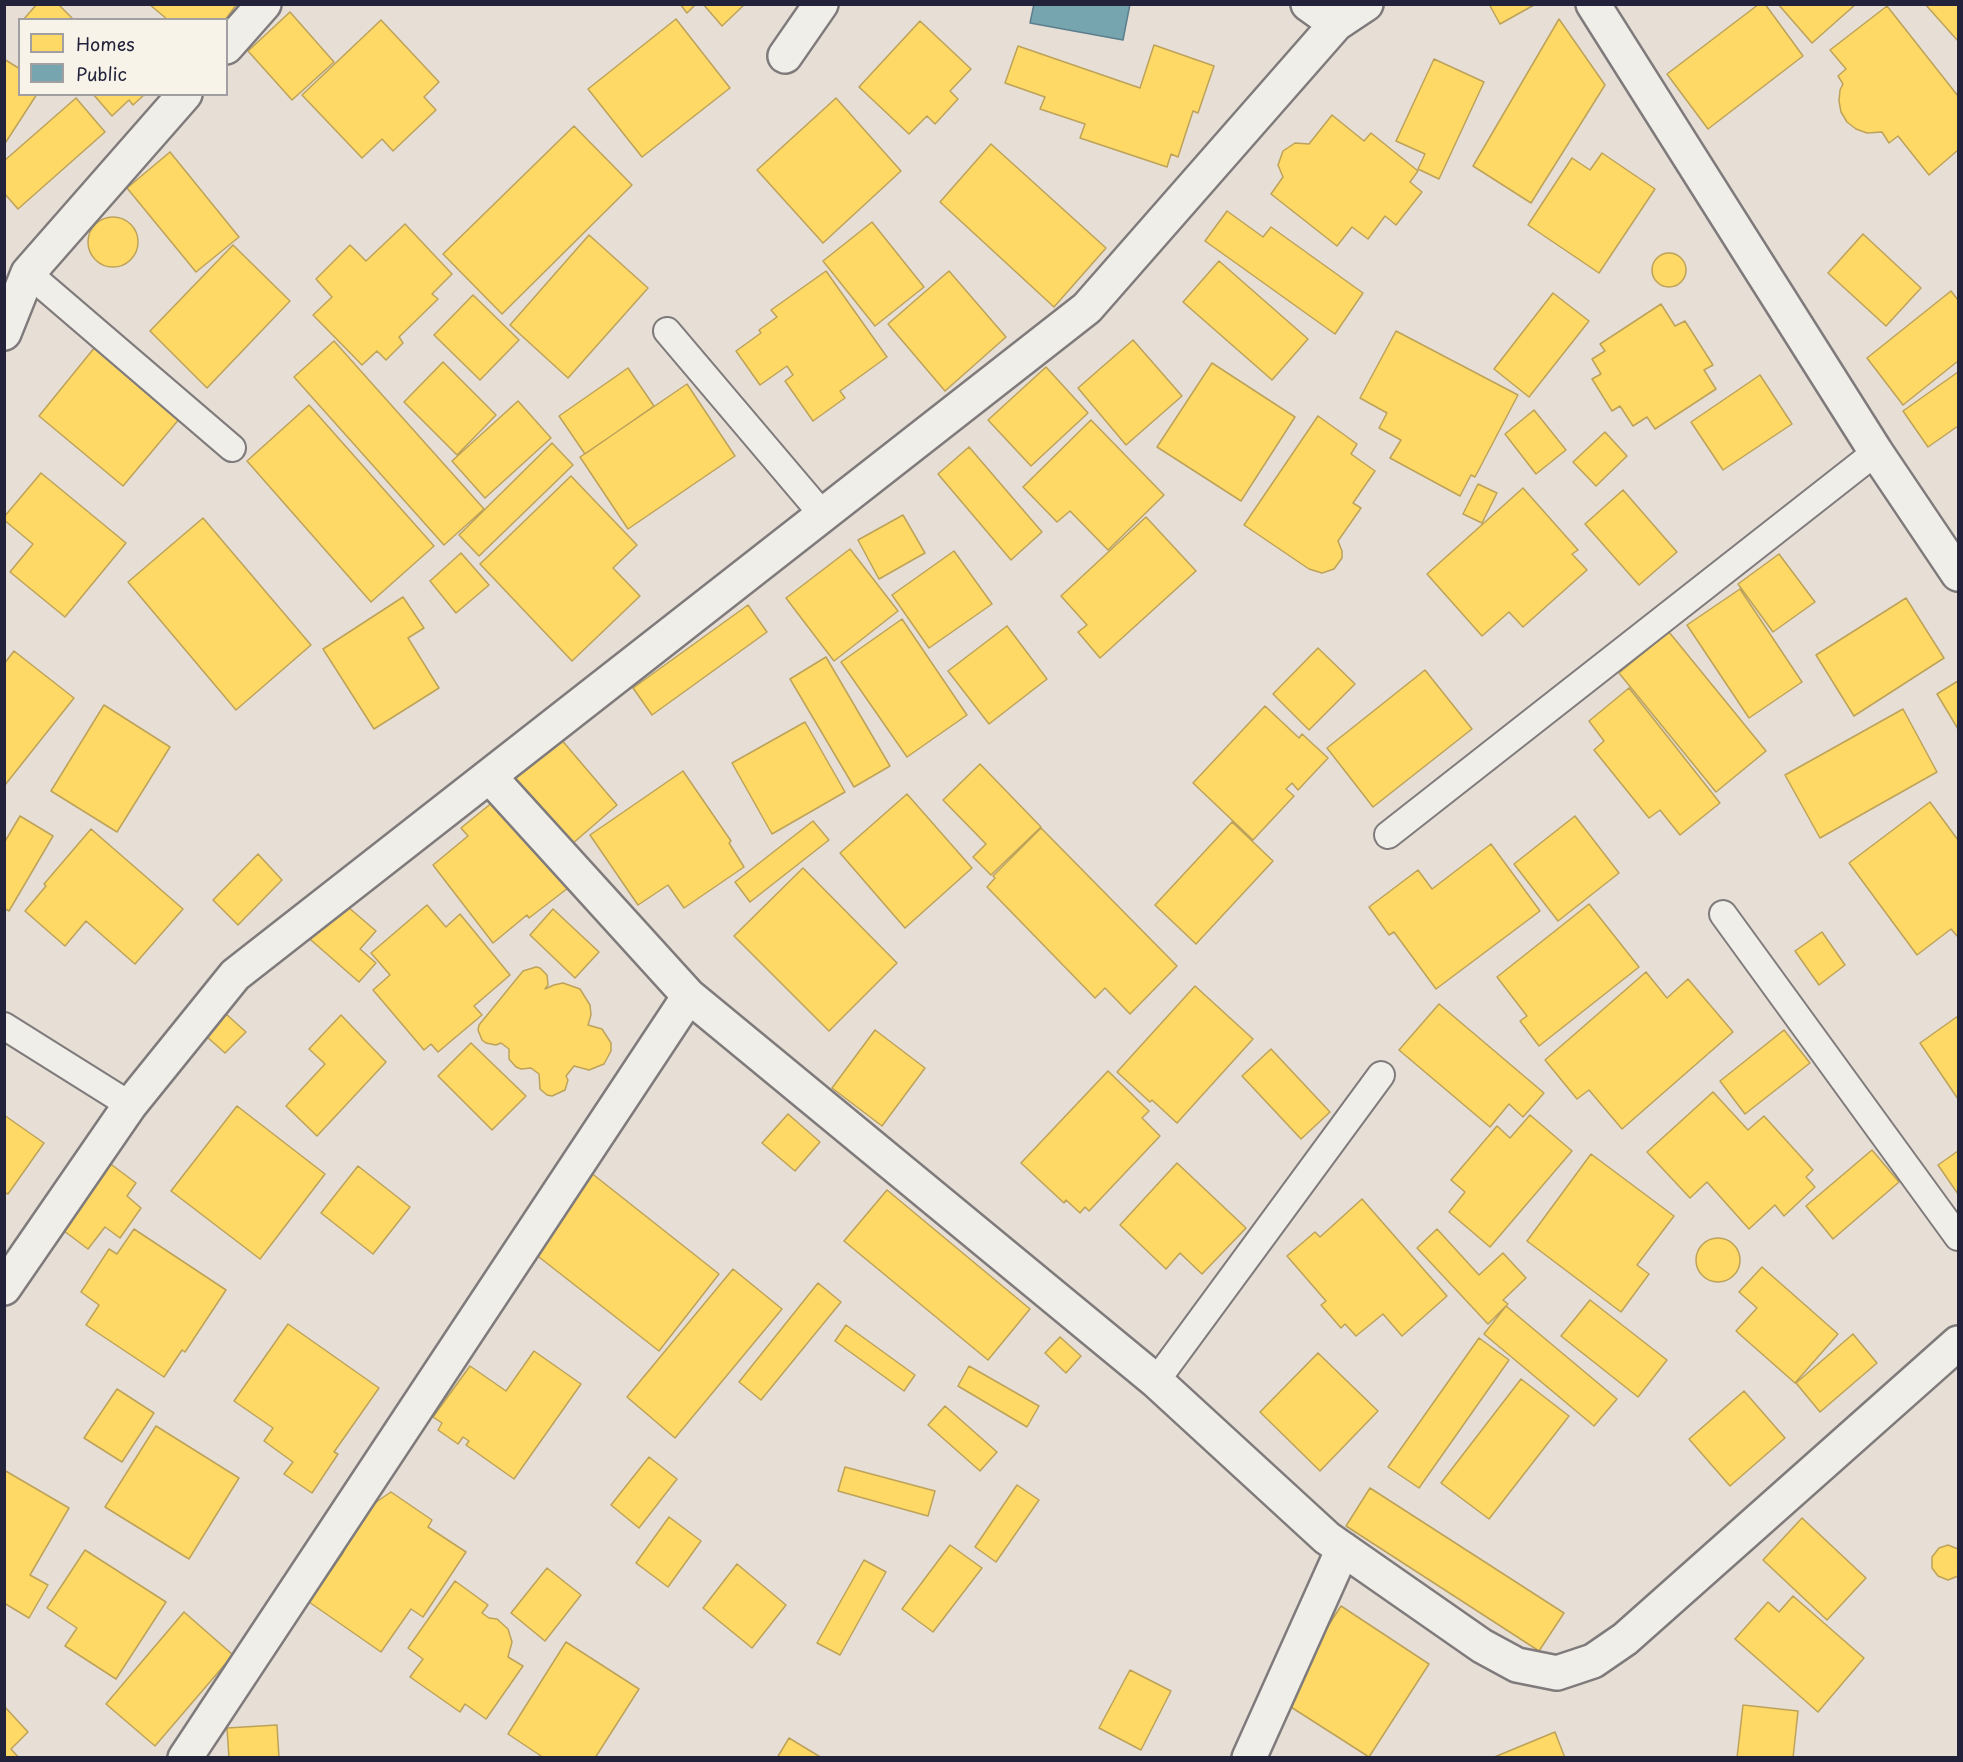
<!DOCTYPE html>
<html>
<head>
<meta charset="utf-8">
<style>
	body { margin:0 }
	#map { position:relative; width:1963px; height:1762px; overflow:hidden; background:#e7ded5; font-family:"Playpen Sans",sans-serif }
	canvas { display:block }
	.frame { position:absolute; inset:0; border:6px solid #22223b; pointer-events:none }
	.legend { position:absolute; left:18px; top:18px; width:210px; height:78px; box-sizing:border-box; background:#f7f3e8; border:2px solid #a29fa3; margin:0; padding:8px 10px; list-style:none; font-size:18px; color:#22223b }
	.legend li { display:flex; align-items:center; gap:12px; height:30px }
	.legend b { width:30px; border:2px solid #a29fa3 }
</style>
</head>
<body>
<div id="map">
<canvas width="1963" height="1762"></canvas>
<div class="frame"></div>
<ul class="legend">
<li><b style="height:16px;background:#ffd966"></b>Homes</li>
<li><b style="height:16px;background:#76a5af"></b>Public</li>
</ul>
</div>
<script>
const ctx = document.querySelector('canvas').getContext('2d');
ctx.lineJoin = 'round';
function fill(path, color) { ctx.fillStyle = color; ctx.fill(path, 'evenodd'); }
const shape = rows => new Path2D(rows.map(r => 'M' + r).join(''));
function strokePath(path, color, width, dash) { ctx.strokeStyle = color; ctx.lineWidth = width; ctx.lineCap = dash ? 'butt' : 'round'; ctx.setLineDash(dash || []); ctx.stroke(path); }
const homes = shape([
	[37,4,58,4,74,20,23,20,37,4],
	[149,4,237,4,225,20,168,20,149,4],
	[680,4,696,4,687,13,680,4],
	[703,4,745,4,722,26,703,4],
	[1489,4,1534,4,1534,5,1500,24,1489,4],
	[1759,4,1765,4,1803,56,1708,129,1667,74,1759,4],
	[1778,4,1856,4,1812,43,1778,4],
	[1925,4,1958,4,1958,41,1925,4],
	[1887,6,1958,96,1958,150,1929,175,1898,136,1889,143,1882,132,1867,133,1856,129,1847,122,1841,112,1839,101,1840,90,1843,84,1838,76,1846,69,1830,50,1887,6],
	[290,12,334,62,292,100,248,51,290,12],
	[676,19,730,88,642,157,588,89,676,19],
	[1559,19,1605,85,1531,203,1473,166,1559,19],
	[381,20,439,82,424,97,436,110,393,151,382,139,362,158,302,95,381,20],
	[920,21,971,69,950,91,958,99,935,124,927,116,909,134,859,87,920,21],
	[1154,45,1214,66,1198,113,1193,111,1178,157,1171,154,1167,167,1080,138,1085,124,1040,109,1045,97,1005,83,1018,46,1140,88,1154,45],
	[4,59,20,69,20,94,37,94,4,145,4,59],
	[1434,59,1484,82,1439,179,1418,169,1425,154,1396,141,1434,59],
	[93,94,145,94,133,105,129,100,112,116,93,94],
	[76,98,105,132,18,209,4,193,4,161,76,98],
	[836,98,901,171,823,243,757,170,836,98],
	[1332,115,1364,141,1371,133,1418,171,1410,182,1422,192,1396,225,1385,216,1368,239,1352,227,1337,246,1271,194,1283,177,1278,165,1283,151,1295,143,1309,144,1332,115],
	[574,126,632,185,502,314,443,254,574,126],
	[991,144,1106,248,1054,307,940,202,991,144],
	[170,152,239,237,196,272,127,188,170,152],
	[1602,153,1655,189,1599,273,1528,225,1572,158,1590,170,1602,153],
	[1227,211,1263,237,1271,227,1363,293,1335,334,1205,241,1227,211],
	'88 242a25 25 0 1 1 50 0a25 25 0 1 1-50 0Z',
	[872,222,924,287,875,326,823,261,872,222],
	[405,224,452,274,432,294,438,299,399,337,403,343,386,360,377,351,362,365,313,315,332,297,316,279,350,245,366,261,405,224],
	[1863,234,1921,288,1886,326,1828,273,1863,234],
	[589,235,648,288,568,378,510,325,589,235],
	[233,245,290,301,207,388,150,331,233,245],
	'1652 270a17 17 0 1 1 34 0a17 17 0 1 1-34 0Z',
	[1219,261,1308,339,1272,380,1183,302,1219,261],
	[826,271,887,357,840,391,845,398,813,421,785,381,793,375,787,366,760,385,736,351,761,333,759,330,777,317,771,310,826,271],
	[949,271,1006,337,945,391,888,324,949,271],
	[1951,291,1958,300,1958,361,1903,405,1867,358,1951,291],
	[1553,293,1589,321,1529,397,1494,369,1553,293],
	[473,295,519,340,480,380,434,335,473,295],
	[1661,304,1675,326,1685,321,1713,365,1704,370,1716,389,1655,429,1647,417,1633,426,1620,406,1612,411,1592,379,1601,374,1592,359,1605,351,1600,344,1661,304],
	[1396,331,1518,395,1475,477,1471,475,1460,496,1390,458,1401,440,1379,428,1387,413,1360,398,1396,331],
	[1133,340,1182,396,1126,445,1078,388,1133,340],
	[334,341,484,509,444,545,294,377,334,341],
	[95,347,180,418,123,486,39,416,95,347],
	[443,362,496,415,457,455,404,402,443,362],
	[1212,363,1295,417,1241,501,1157,447,1212,363],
	[1046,367,1088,413,1031,466,988,420,1046,367],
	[628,368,654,406,585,454,559,416,628,368],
	[1958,372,1958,426,1928,447,1903,411,1958,372],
	[1760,375,1792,424,1723,470,1691,422,1760,375],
	[687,384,735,456,628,529,580,457,687,384],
	[518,401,551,438,485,498,452,461,518,401],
	[309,405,434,546,371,602,247,461,309,405],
	[1534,410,1566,450,1536,474,1505,434,1534,410],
	[1318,416,1357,444,1351,454,1375,471,1353,503,1361,508,1338,541,1342,551,1342,558,1334,569,1322,573,1309,569,1244,525,1318,416],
	[1091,420,1164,495,1108,550,1070,511,1057,522,1023,487,1091,420],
	[1605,432,1627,456,1596,486,1573,462,1605,432],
	[552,443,573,465,479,556,459,535,552,443],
	[969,447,1042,532,1011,560,938,474,969,447],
	[41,473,126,543,65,617,10,572,33,544,4,520,4,517,41,473],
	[571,476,637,545,613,568,640,596,572,661,480,564,571,476],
	[1478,484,1497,493,1482,523,1463,514,1478,484],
	[1523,488,1578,550,1572,554,1587,570,1523,627,1509,612,1482,636,1427,574,1523,488],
	[1623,490,1677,552,1639,585,1585,524,1623,490],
	[903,515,925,553,879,579,858,540,903,515],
	[1146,517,1196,571,1100,658,1078,632,1087,625,1061,596,1146,517],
	[203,518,311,645,236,710,128,582,203,518],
	[850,549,898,611,834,661,786,598,850,549],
	[954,551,992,604,929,648,892,595,954,551],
	[461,553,489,585,456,613,430,581,461,553],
	[1779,554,1815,602,1773,632,1738,584,1779,554],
	[1740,589,1802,682,1749,718,1687,625,1740,589],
	[403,597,424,628,408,638,439,688,374,729,323,649,403,597],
	[1906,598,1944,658,1854,716,1816,655,1906,598],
	[748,605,767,632,652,715,633,688,748,605],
	[902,619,967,715,907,757,841,662,902,619],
	[1007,626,1047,679,989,724,948,671,1007,626],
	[1669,632,1766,751,1716,792,1619,673,1669,632],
	[1318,648,1355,684,1309,730,1273,694,1318,648],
	[14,651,74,698,5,785,4,664,14,651],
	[826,657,890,766,854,787,790,679,826,657],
	[1425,670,1472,729,1373,807,1327,748,1425,670],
	[1958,681,1958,729,1937,694,1958,681],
	[1629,688,1720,803,1680,835,1660,810,1649,818,1594,750,1604,741,1589,721,1629,688],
	[104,705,170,747,117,832,51,791,104,705],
	[1265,706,1299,738,1302,734,1328,758,1298,790,1292,783,1286,789,1294,796,1253,840,1193,783,1265,706],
	[1903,709,1937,772,1820,838,1785,775,1903,709],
	[805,722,845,792,772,834,732,763,805,722],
	[560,738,617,805,572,844,514,777,560,738],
	[980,764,1041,827,991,875,973,857,986,844,943,800,980,764],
	[683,771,731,841,729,843,744,867,684,908,668,885,638,905,590,835,683,771],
	[907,794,972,868,905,928,840,853,907,794],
	[499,797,568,888,529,918,527,915,493,943,433,865,468,836,461,828,499,797],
	[1930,802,1958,840,1958,937,1951,929,1917,955,1849,863,1930,802],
	[20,816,53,836,9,911,4,908,4,843,20,816],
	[1575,816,1619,873,1558,921,1514,864,1575,816],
	[813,821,829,840,750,902,735,882,813,821],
	[1232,822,1273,861,1196,944,1155,905,1232,822],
	[1041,828,1177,966,1130,1014,1105,988,1095,998,987,887,995,878,993,876,1041,828],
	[91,829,183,909,135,964,86,921,65,946,25,911,46,886,44,884,91,829],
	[1491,844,1540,911,1436,989,1394,932,1389,935,1369,907,1418,870,1432,889,1491,844],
	[258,854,282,880,238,925,213,900,258,854],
	[803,868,897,963,829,1031,734,936,803,868],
	[341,901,376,931,360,949,376,963,359,982,304,934,341,901],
	[1589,904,1639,967,1539,1046,1520,1021,1527,1016,1497,977,1589,904],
	[427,905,446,927,460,914,510,975,474,1006,482,1015,438,1052,431,1044,424,1050,373,990,390,975,371,953,427,905],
	[553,909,599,952,575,978,530,935,553,909],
	[1822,932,1845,965,1819,985,1795,951,1822,932],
	[536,967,540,968,547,975,548,985,545,989,554,985,563,983,580,989,590,1005,591,1015,588,1025,602,1029,611,1043,611,1051,604,1064,589,1070,574,1066,566,1076,568,1080,565,1090,552,1096,547,1095,540,1089,539,1074,531,1068,521,1069,516,1067,509,1059,509,1049,501,1043,496,1045,486,1043,482,1040,478,1030,479,1025,523,971,536,967],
	[1646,972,1667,998,1688,979,1733,1032,1622,1129,1589,1090,1577,1099,1545,1060,1646,972],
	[1195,986,1253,1039,1177,1123,1152,1100,1150,1102,1117,1072,1195,986],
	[1439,1004,1544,1093,1523,1117,1509,1104,1490,1127,1399,1050,1439,1004],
	[226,1014,246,1032,225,1053,206,1036,226,1014],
	[341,1015,386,1062,317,1136,286,1106,325,1064,309,1049,341,1015],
	[1958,1016,1958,1099,1920,1043,1958,1016],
	[875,1030,925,1068,882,1126,832,1088,875,1030],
	[1784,1030,1810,1063,1745,1114,1720,1081,1784,1030],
	[471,1043,526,1096,492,1130,438,1076,471,1043],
	[1271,1049,1330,1112,1301,1139,1242,1076,1271,1049],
	[1108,1071,1149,1111,1142,1118,1160,1136,1089,1211,1085,1207,1080,1213,1066,1200,1064,1203,1021,1163,1108,1071],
	[1713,1092,1748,1130,1764,1116,1813,1170,1806,1177,1815,1187,1784,1216,1775,1205,1749,1229,1707,1182,1690,1198,1647,1152,1713,1092],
	[237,1106,325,1174,260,1259,171,1191,237,1106],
	[788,1114,820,1142,795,1171,762,1143,788,1114],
	[4,1115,44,1143,8,1194,4,1192,4,1115],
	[1530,1115,1572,1151,1490,1247,1449,1212,1465,1192,1451,1180,1497,1126,1510,1138,1530,1115],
	[1872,1150,1899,1182,1833,1239,1806,1206,1872,1150],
	[1958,1151,1958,1194,1938,1165,1958,1151],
	[1591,1154,1674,1216,1637,1265,1649,1274,1621,1312,1527,1241,1591,1154],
	[108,1162,136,1183,127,1196,141,1208,120,1238,105,1227,88,1249,60,1228,108,1162],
	[1177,1163,1246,1228,1202,1274,1180,1253,1166,1269,1120,1225,1177,1163],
	[358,1166,410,1207,373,1254,321,1213,358,1166],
	[590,1172,719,1274,659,1351,530,1250,590,1172],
	[887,1190,1030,1309,988,1360,844,1241,887,1190],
	[1362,1199,1447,1296,1402,1336,1383,1314,1356,1336,1345,1324,1341,1328,1321,1305,1326,1301,1287,1256,1315,1232,1320,1237,1362,1199],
	[134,1229,226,1290,185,1352,182,1350,164,1377,86,1325,99,1305,81,1292,109,1249,117,1254,134,1229],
	[1437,1229,1479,1275,1503,1253,1526,1278,1503,1300,1508,1304,1488,1324,1417,1248,1437,1229],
	'1696 1260a22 22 0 1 1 44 0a22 22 0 1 1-44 0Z',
	[1762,1267,1838,1334,1795,1383,1736,1331,1757,1308,1739,1292,1762,1267],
	[733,1269,782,1309,675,1438,627,1397,733,1269],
	[818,1283,841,1302,761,1400,739,1382,818,1283],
	[1590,1300,1667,1360,1638,1397,1561,1336,1590,1300],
	[1506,1306,1617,1399,1594,1426,1484,1334,1506,1306],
	[288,1324,379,1388,334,1452,338,1454,312,1493,284,1474,293,1462,264,1441,273,1428,234,1401,288,1324],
	[846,1325,915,1375,904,1391,835,1341,846,1325],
	[1853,1334,1877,1363,1820,1412,1796,1383,1853,1334],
	[1060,1337,1081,1356,1066,1373,1045,1353,1060,1337],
	[1479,1338,1509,1360,1419,1488,1388,1467,1479,1338],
	[534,1351,581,1384,514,1479,466,1445,469,1441,463,1437,458,1444,438,1430,442,1423,433,1417,470,1366,506,1391,534,1351],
	[1318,1353,1378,1411,1320,1471,1260,1412,1318,1353],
	[969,1366,1039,1406,1027,1427,958,1386,969,1366],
	[1521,1379,1569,1416,1489,1519,1441,1483,1521,1379],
	[117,1389,154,1413,122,1462,84,1438,117,1389],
	[1744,1391,1785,1438,1730,1486,1689,1439,1744,1391],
	[945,1406,997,1452,980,1471,928,1425,945,1406],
	[156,1426,239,1478,189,1559,105,1507,156,1426],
	[649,1457,677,1479,639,1528,611,1505,649,1457],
	[845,1467,935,1491,928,1516,838,1491,845,1467],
	[4,1470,69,1508,30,1575,48,1585,29,1618,4,1603,4,1470],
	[1017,1485,1039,1500,996,1562,975,1547,1017,1485],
	[1370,1488,1564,1613,1539,1651,1346,1526,1370,1488],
	[391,1492,432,1520,428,1527,466,1552,423,1617,411,1609,381,1652,309,1602,343,1553,352,1528,369,1507,391,1492],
	[669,1517,701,1541,668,1587,636,1563,669,1517],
	[1802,1518,1866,1578,1827,1620,1763,1560,1802,1518],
	[950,1545,982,1568,933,1632,902,1609,950,1545],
	[1948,1545,1958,1549,1958,1576,1948,1580,1938,1576,1932,1568,1932,1557,1939,1548,1948,1545],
	[85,1550,166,1602,116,1679,65,1646,77,1628,47,1608,85,1550],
	[864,1560,886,1572,840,1655,817,1643,864,1560],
	[737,1564,786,1605,752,1648,703,1608,737,1564],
	[547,1568,581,1595,545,1641,511,1613,547,1568],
	[455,1581,488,1605,482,1613,489,1618,497,1619,508,1629,512,1642,508,1657,523,1666,486,1719,465,1704,460,1712,410,1677,423,1659,408,1648,455,1581],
	[1793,1596,1864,1658,1818,1712,1735,1639,1768,1602,1779,1612,1793,1596],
	[1341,1606,1429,1664,1369,1757,1280,1700,1341,1606],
	[184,1612,233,1655,155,1746,106,1704,184,1612],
	[566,1642,639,1689,595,1758,544,1758,508,1734,566,1642],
	[1130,1670,1171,1691,1141,1750,1099,1728,1130,1670],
	[1743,1705,1798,1711,1793,1758,1737,1758,1743,1705],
	[4,1706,28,1732,11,1749,19,1758,4,1758,4,1706],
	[277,1725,279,1758,229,1758,227,1728,277,1725],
	[1555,1732,1565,1758,1492,1758,1555,1732],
	[789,1738,822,1758,777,1758,789,1738]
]);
fill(homes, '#ffd966');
strokePath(homes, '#bda259', 1.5);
const public = shape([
	[1034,4,1130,4,1123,40,1030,23,1034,4]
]);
fill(public, '#76a5af');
strokePath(public, '#5d7e8c', 1.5);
const service = shape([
	[28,273,232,448],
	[667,331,823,515],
	[1388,835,1876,452],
	[1723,914,1958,1237],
	[4,1026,130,1105],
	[1156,1381,1381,1075]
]);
const minor = shape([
	[1308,4,1336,24],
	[1593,4,1876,452,1958,574],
	[226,47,264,4],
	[785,56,821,4],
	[4,333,28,273,185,94],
	[490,777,689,996,1156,1381,1327,1538,1482,1646,1517,1665,1557,1673,1593,1661,1625,1639,1958,1343],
	[4,1288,130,1105,235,975,1087,308,1336,24,1366,4],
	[185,1758,689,996],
	[1249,1758,1343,1549]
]);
strokePath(service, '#7f7b7c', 30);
strokePath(minor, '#7f7b7c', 38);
strokePath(service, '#f0eee9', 26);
strokePath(minor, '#f0eee9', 33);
</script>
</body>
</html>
